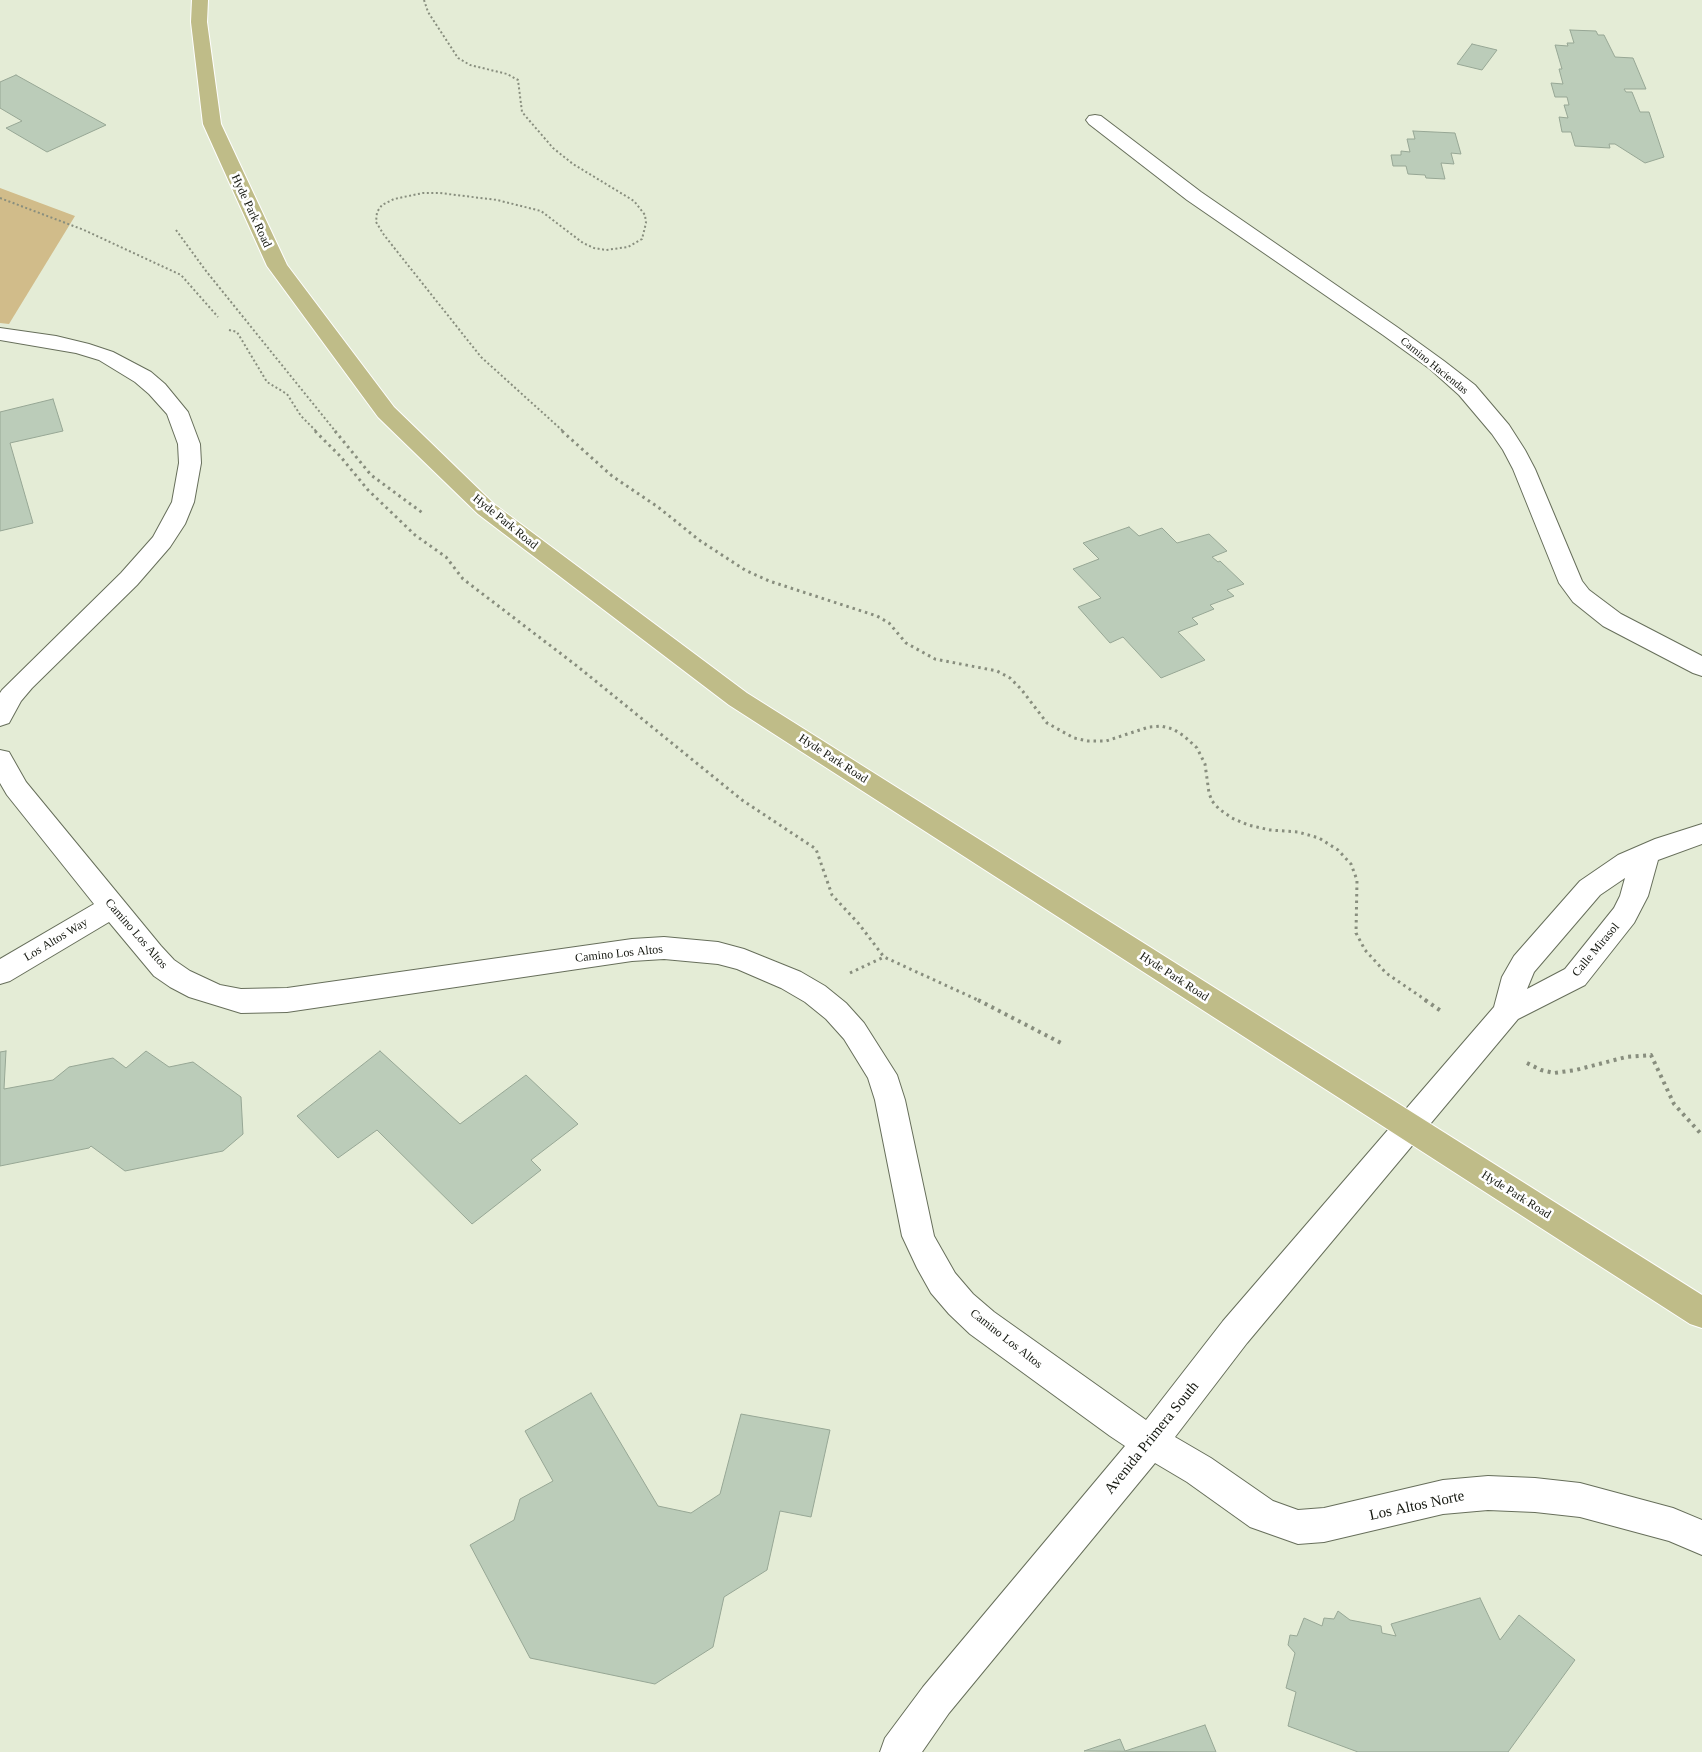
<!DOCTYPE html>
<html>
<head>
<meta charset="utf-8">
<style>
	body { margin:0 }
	canvas { display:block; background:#e4ecd6 }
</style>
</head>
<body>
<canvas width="1702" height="1752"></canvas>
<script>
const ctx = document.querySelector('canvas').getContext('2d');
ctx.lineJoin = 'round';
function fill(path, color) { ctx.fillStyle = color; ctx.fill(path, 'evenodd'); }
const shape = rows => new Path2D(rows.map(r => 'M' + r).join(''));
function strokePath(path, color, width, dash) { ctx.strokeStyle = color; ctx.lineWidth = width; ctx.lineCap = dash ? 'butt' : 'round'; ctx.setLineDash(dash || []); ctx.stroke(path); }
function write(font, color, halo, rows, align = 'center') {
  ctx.font = font + ' Georgia,serif'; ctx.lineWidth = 5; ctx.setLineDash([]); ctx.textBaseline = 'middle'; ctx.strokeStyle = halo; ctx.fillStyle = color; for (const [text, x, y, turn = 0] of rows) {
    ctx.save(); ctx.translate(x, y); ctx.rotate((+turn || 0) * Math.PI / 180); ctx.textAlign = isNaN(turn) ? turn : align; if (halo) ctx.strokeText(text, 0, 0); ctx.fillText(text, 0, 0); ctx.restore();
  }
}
fill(shape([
	[0,188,75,216,9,324,0,323]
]), '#d1bc8a');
const building = shape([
	[1570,30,1596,31,1598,35,1604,35,1615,57,1633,58,1646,89,1624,89,1626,92,1632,92,1640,112,1649,112,1664,157,1645,163,1615,144,1609,144,1610,148,1575,146,1571,132,1562,132,1559,117,1568,118,1564,105,1569,105,1567,97,1555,97,1551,83,1563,84,1559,69,1562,69,1555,45,1568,46,1567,43,1574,43,1570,30],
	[1472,44,1497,50,1482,70,1457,64,1472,44],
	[16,75,106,125,47,152,6,128,22,121,0,108,0,82,16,75],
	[1413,131,1455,133,1461,154,1451,153,1454,164,1441,163,1445,179,1426,178,1425,175,1408,174,1406,166,1393,166,1391,155,1401,155,1401,151,1410,152,1407,139,1415,139,1413,131],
	[53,399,63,431,10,443,33,523,0,531,0,412,53,399],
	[1129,527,1139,536,1162,528,1177,543,1209,534,1227,551,1212,557,1218,562,1220,561,1244,584,1227,590,1234,596,1210,605,1214,609,1192,618,1198,624,1178,632,1205,660,1161,678,1123,637,1110,643,1078,607,1101,598,1073,569,1099,559,1083,543,1129,527],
	[6,1051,4,1089,53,1080,69,1067,113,1058,126,1068,146,1051,169,1067,193,1062,241,1097,243,1134,223,1151,125,1171,91,1146,89,1148,0,1166,0,1052,6,1051],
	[380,1051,460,1124,526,1075,578,1124,531,1160,541,1170,472,1224,377,1130,338,1158,297,1116,380,1051],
	[591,1393,658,1506,691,1513,720,1494,741,1414,830,1430,811,1517,780,1511,767,1570,724,1597,713,1647,655,1684,530,1658,470,1545,514,1520,520,1499,553,1481,525,1431,591,1393],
	[1480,1598,1500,1640,1519,1615,1575,1660,1508,1752,1358,1752,1288,1726,1296,1692,1286,1688,1295,1653,1288,1645,1290,1635,1297,1636,1304,1618,1322,1626,1324,1618,1334,1619,1338,1611,1350,1620,1381,1626,1382,1633,1396,1636,1391,1624,1480,1598],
	[1205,1725,1216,1752,1084,1751,1120,1739,1125,1751,1205,1725]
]);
fill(building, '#bbccb9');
strokePath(building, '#97a795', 1);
const minor = shape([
	[1095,115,1101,116,1201,192,1397,327,1444,361,1475,385,1509,425,1525,450,1535,469,1582,581,1589,590,1621,614,1702,656,1702,676,1693,673,1603,626,1573,602,1559,583,1513,469,1503,450,1492,434,1459,395,1430,369,1383,335,1187,200,1089,124,1086,120,1089,116,1095,115],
	[0,328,56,336,89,344,113,352,151,372,165,384,188,412,200,444,201,463,194,502,185,524,170,547,137,585,32,688,21,701,9,723,0,726,0,693,2,690,121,573,153,537,172,502,179,463,178,444,167,414,149,394,135,382,99,360,76,353,0,340,0,328],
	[0,750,9,752,26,782,161,946,174,960,190,971,220,985,241,989,287,988,632,939,664,937,718,942,744,949,801,972,825,986,846,1003,864,1023,897,1075,905,1100,934,1236,955,1273,973,1294,994,1312,1146,1420,1223,1321,1494,1007,1502,977,1514,956,1580,881,1618,855,1655,839,1702,824,1702,844,1658,860,1648,896,1634,923,1585,985,1518,1019,1247,1343,1175,1437,1211,1458,1273,1501,1298,1510,1324,1508,1443,1480,1488,1476,1535,1478,1580,1483,1673,1508,1702,1520,1702,1555,1669,1541,1580,1517,1535,1512,1488,1510,1443,1514,1324,1542,1298,1544,1250,1527,1187,1482,1155,1463,949,1713,922,1752,880,1752,885,1738,923,1687,1125,1446,1110,1436,970,1334,949,1314,931,1293,917,1268,902,1236,875,1100,868,1078,844,1039,826,1019,805,1002,781,988,737,969,718,964,664,959,632,961,287,1012,241,1013,189,997,170,987,154,976,109,922,10,981,0,984,0,959,94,904,7,795,0,783,0,750],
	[1625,878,1620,896,1614,908,1565,969,1527,989,1534,972,1600,895,1625,878]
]);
const major = shape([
	[192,0,208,0,207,22,221,124,287,265,394,407,494,504,747,693,1702,1295,1702,1328,1690,1324,729,705,478,514,378,417,267,266,203,124,191,22,192,0]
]);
strokePath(minor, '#676f5b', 2);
strokePath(major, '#fff', 2);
strokePath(shape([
	[424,0,428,12,458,58,470,65,507,74,518,80,522,112,553,148,573,164,634,201,645,215,646,223,642,239,628,247,606,250,594,248,583,243,541,211,497,200,440,193,423,193,394,199,382,205,377,212,376,222,384,235,481,357,564,432],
	[0,198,84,230,181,275,218,317],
	[176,230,206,271,336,432],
	[229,330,237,332,267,382,287,394,301,416,317,432]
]), '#888e7e', 2, [2, 2.5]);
strokePath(shape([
	[315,431,340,456,368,490,415,535,446,557,463,579,577,666,742,800,816,849,832,895,859,924,884,957,980,1001],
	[335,431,371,475,424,514],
	[562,431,612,476,658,507,699,540,745,570,769,581,877,616,889,623,906,643,935,659,997,671,1010,678,1021,689,1047,723,1074,738,1088,741,1106,741,1149,727,1161,726,1173,729,1184,736,1197,748,1205,764,1209,793,1212,801,1219,809,1232,818,1248,825,1270,830,1298,832,1319,838,1338,850,1351,864,1357,880,1356,933,1365,950,1386,973,1427,1001],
	[850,973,884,957]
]), '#888e7e', 3, [2.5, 4]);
strokePath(shape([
	[978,1000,1063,1044],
	[1425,1000,1441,1011],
	[1527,1063,1541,1070,1554,1073,1576,1070,1626,1057,1651,1055,1674,1104,1702,1135]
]), '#888e7e', 4, [3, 4.5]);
fill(minor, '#fff');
fill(major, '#bfbc88');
write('11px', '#14170f', '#fff', [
	["Camino Haciendas",1434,366,39]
]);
write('12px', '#14170f', '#fff', [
	["Hyde Park Road",251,211,65],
	["Hyde Park Road",505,522,39],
	["Hyde Park Road",833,759,33],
	["Camino Los Altos",136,934,49],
	["Los Altos Way",56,940,-31],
	["Calle Mirasol",1596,950,-50],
	["Camino Los Altos",619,954,-6],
	["Hyde Park Road",1174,977,33],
	["Hyde Park Road",1516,1195,32],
	["Camino Los Altos",1006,1339,38]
]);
write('15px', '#14170f', '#fff', [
	["Avenida Primera South",1152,1438,-51],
	["Los Altos Norte",1417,1506,-12]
]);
</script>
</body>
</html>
